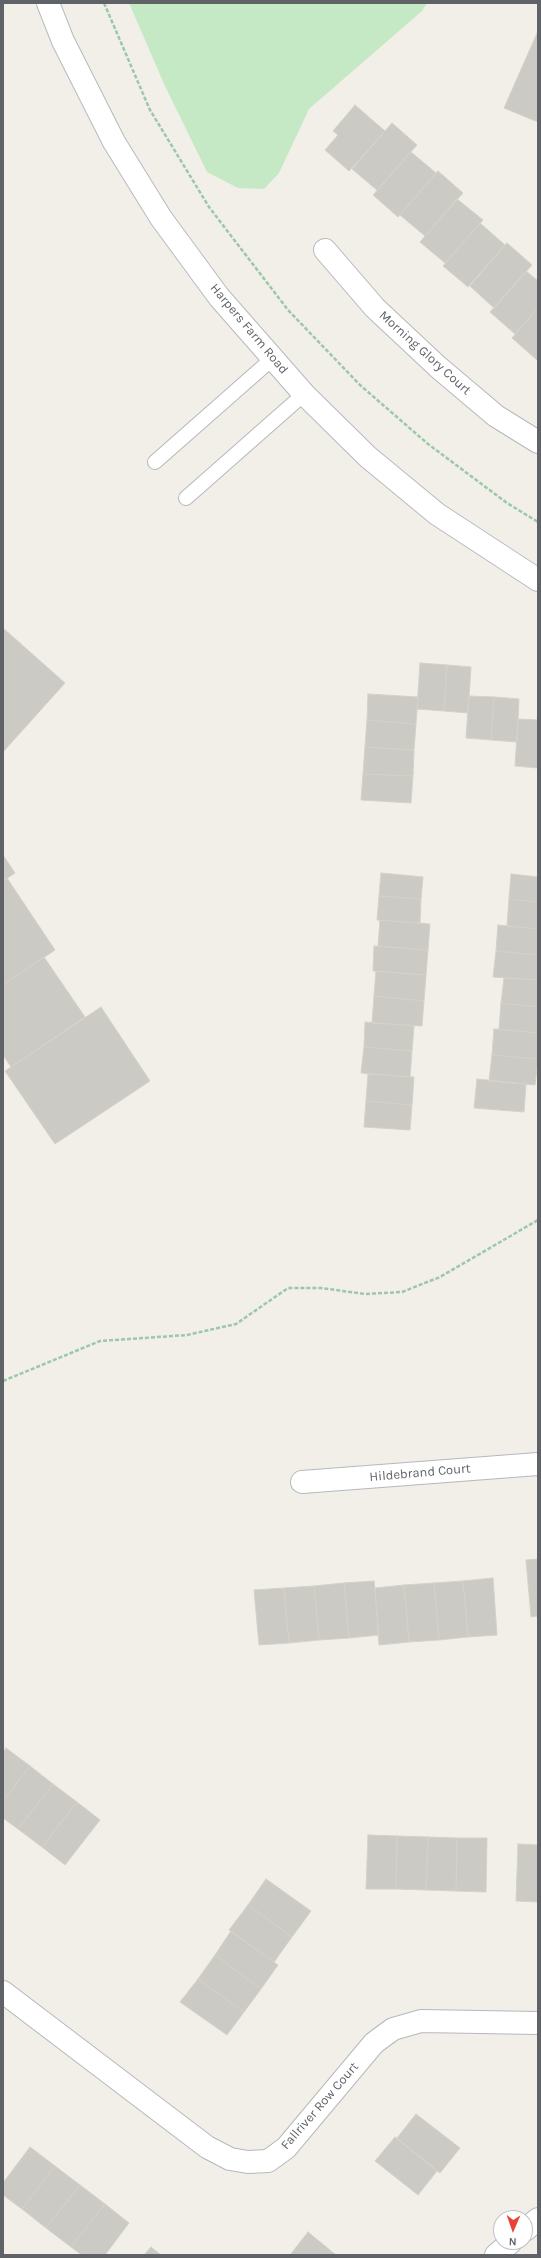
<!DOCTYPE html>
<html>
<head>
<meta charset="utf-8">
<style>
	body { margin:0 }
	#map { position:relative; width:541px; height:2258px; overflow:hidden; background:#f1efe8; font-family:Karla,sans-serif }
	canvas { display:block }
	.frame { position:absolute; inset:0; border:4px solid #5f6368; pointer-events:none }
	.north { position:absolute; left:493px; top:2210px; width:40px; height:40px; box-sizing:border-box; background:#fff; border:1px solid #bfc1c3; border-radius:50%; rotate:182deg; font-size:11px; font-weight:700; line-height:16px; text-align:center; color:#5f6368 }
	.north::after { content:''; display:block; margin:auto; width:14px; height:18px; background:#ea4335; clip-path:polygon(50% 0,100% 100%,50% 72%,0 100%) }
</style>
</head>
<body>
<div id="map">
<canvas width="541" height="2258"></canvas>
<div class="frame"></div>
<div class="north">N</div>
</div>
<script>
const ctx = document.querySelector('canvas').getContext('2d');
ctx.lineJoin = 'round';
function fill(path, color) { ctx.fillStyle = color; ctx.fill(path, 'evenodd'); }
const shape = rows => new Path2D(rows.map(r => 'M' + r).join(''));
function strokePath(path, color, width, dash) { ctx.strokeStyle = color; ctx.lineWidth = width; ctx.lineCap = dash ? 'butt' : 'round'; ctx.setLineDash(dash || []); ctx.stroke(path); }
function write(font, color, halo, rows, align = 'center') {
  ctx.font = font + ' Karla,sans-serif'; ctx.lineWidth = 3.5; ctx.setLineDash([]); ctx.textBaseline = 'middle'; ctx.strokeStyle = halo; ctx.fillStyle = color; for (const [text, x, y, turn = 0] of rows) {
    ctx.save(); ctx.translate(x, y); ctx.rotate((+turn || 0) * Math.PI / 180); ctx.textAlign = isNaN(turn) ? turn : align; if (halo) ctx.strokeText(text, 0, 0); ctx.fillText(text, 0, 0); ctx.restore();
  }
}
fill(shape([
	[129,3,427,3,422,11,309,109,279,173,264,189,238,188,207,172,165,86]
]), '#c5e8c5');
const building = shape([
	[538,31,538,122,504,108,538,31],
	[355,105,385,131,349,171,325,150,338,135,333,131,355,105],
	[392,123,417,145,377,190,352,169,392,123],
	[411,152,436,173,398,217,373,195,411,152],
	[438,171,463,193,425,236,400,215,438,171],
	[457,199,483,220,445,263,420,242,457,199],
	[480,223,505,245,468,287,443,266,480,223],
	[507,243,532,265,494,308,470,286,507,243],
	[526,271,538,281,538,308,515,334,490,312,526,271],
	[538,308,538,358,537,360,512,338,538,308],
	[3,628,65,683,3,752,3,628],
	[420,663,447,665,444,711,417,709,420,663],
	[447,665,471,667,468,713,444,711,447,665],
	[368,694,418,697,416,724,367,720,368,694],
	[469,696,494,697,491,740,466,738,469,696],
	[494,697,519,699,517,742,491,740,494,697],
	[518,719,538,720,538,768,515,766,518,719],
	[367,720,416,724,414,750,365,747,367,720],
	[365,747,414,750,413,776,363,774,365,747],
	[363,774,413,776,411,803,361,800,363,774],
	[3,855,15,873,3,881,3,855],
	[381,873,423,877,421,899,379,896,381,873],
	[511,874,538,877,538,902,509,899,511,874],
	[7,878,55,950,3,985,3,881,7,878],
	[379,896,421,899,420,923,377,920,379,896],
	[509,899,538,902,538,929,507,926,509,899],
	[380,920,430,924,428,950,378,946,380,920],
	[498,925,538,929,538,955,496,951,498,925],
	[374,946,428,950,426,975,373,971,374,946],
	[496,951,538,955,538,980,493,977,496,951],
	[44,957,85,1017,11,1067,3,1055,3,985,44,957],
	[376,971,426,975,424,1001,374,996,376,971],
	[504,978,538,980,538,1007,501,1003,504,978],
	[374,996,424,1001,422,1026,372,1023,374,996],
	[501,1003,538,1007,538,1033,499,1029,501,1003],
	[101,1007,150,1081,55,1144,5,1071,101,1007],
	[365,1022,414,1026,412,1051,364,1047,365,1022],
	[494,1029,538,1033,538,1059,492,1055,494,1029],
	[364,1047,412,1051,410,1077,361,1073,364,1047],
	[492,1055,538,1059,535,1085,489,1081,492,1055],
	[368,1074,414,1077,412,1105,366,1101,368,1074],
	[477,1079,526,1084,524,1112,474,1108,477,1079],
	[366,1101,412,1105,410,1130,364,1127,366,1101],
	[538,1559,538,1616,531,1617,526,1560,538,1559],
	[493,1578,497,1635,468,1637,463,1581,493,1578],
	[374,1581,379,1635,349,1638,344,1583,374,1581],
	[463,1581,468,1637,439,1640,434,1583,463,1581],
	[344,1583,349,1638,319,1640,314,1586,344,1583],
	[434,1583,439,1640,409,1642,404,1585,434,1583],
	[404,1585,409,1642,379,1645,375,1588,404,1585],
	[314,1586,319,1640,289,1643,284,1588,314,1586],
	[284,1588,289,1643,259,1645,254,1590,284,1588],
	[6,1748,30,1766,3,1801,3,1753,6,1748],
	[30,1766,53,1784,18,1829,3,1818,3,1801,30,1766],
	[53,1784,77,1802,42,1847,18,1829,53,1784],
	[77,1802,100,1820,65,1865,42,1847,77,1802],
	[368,1835,397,1836,396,1889,366,1889,368,1835],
	[397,1836,428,1837,426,1890,396,1889,397,1836],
	[428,1837,457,1838,456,1891,426,1890,428,1837],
	[457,1838,487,1838,486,1892,456,1891,457,1838],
	[518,1844,538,1845,538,1902,516,1901,518,1844],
	[266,1879,311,1911,292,1937,248,1905,266,1879],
	[248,1905,292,1937,274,1962,229,1930,248,1905],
	[231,1931,278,1965,261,1989,215,1955,231,1931],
	[215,1955,261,1989,244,2012,198,1979,215,1955],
	[198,1979,244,2012,227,2035,180,2002,198,1979],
	[416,2114,460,2148,440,2173,397,2138,416,2114],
	[395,2137,437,2171,418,2195,375,2161,395,2137],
	[30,2147,55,2166,22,2209,3,2195,3,2183,30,2147],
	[55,2166,80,2185,46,2228,22,2209,55,2166],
	[80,2185,105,2204,71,2247,46,2228,80,2185],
	[105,2204,129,2223,105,2255,82,2255,71,2247,105,2204],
	[308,2232,336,2255,290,2255,308,2232],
	[151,2247,161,2255,144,2255,151,2247]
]);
fill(building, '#cccac5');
strokePath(building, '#d6d1c6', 1);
const service = shape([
	[155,462,272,359],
	[186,498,304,394]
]);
const minor = shape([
	[325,250,375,308,438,367,496,416,538,442],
	[302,1482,538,1464],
	[3,1992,207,2147,230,2159,248,2162,268,2161,286,2148,374,2043,393,2029,421,2021,538,2023],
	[525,2230,538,2219],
	[496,2255,511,2242]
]);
const secondary = shape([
	[48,3,63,41,114,142,161,218,219,297,304,394,368,457,437,514,538,580]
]);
strokePath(service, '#b5b8bc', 16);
strokePath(minor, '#b5b8bc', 24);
strokePath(secondary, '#b6babf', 24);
strokePath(shape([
	[104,3,150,110,209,207,288,310,360,385,428,444,507,503,538,522],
	[3,1381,100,1341,187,1335,236,1324,288,1288,321,1288,365,1294,402,1292,440,1277,538,1220]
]), '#9cc7a9', 2.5, [4, 2]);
strokePath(service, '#fff', 14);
strokePath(minor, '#fff', 22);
strokePath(secondary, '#fff', 22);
write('13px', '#5f6368', '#fff', [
	["Harpers Farm Road",249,329,50],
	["Morning Glory Court",425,353,42],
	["Hildebrand Court",420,1473,-5],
	["Fallriver Row Court",320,2106,-49]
]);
</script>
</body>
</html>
